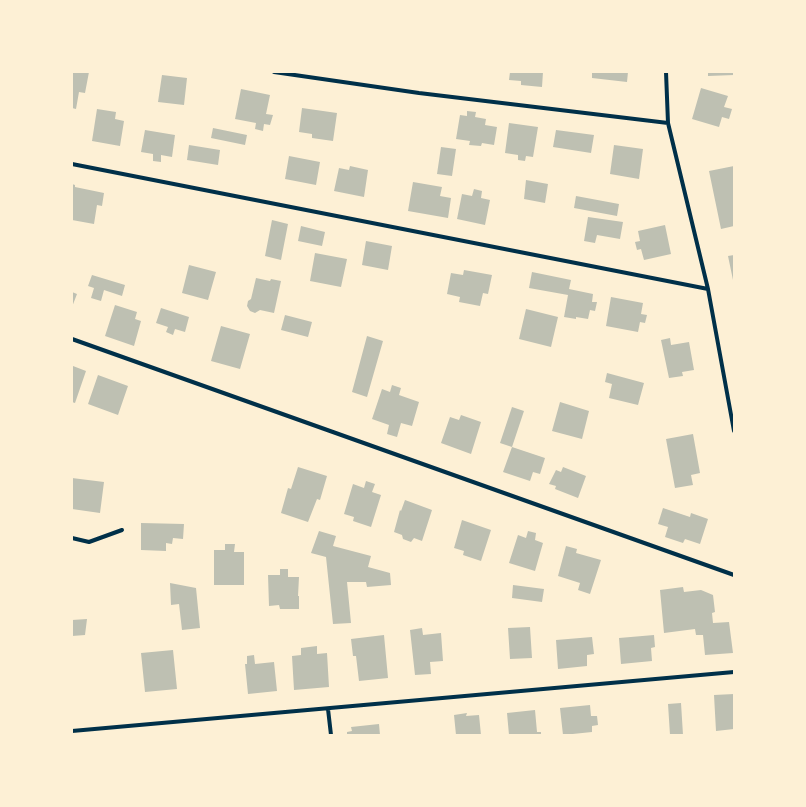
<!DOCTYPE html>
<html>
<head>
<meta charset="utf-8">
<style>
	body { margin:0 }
	#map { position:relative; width:806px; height:807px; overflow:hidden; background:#fdf0d5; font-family:"Space Grotesk",sans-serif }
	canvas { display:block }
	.frame { position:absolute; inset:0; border:73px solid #fdf0d5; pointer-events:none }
</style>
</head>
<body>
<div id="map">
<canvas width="806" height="807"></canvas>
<div class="frame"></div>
</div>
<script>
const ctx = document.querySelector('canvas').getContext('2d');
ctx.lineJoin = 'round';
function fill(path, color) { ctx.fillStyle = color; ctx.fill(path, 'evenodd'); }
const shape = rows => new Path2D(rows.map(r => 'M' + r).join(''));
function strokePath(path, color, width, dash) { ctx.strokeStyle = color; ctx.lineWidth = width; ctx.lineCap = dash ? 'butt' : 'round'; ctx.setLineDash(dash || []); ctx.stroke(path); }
fill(shape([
	[72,72,89,72,85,93,79,92,76,109,72,108],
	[510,72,543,72,542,87,521,85,521,81,509,80],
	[592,72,628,72,627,82,592,78],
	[708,72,734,72,734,75,708,76],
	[162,75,187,78,184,105,158,102],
	[701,88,728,96,724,107,732,109,729,119,722,117,719,127,692,119],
	[241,89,270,95,266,114,273,115,270,125,264,124,263,131,255,129,256,123,235,119],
	[302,108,337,113,333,141,312,138,312,134,299,132],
	[97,109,116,112,115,119,124,121,120,146,92,141],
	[467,111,476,112,475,117,486,119,485,125,497,127,494,145,482,143,481,146,469,145,470,141,456,139,460,115,467,116],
	[509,123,538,127,533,157,526,156,525,161,518,160,518,155,505,153],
	[213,128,247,135,245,145,211,138],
	[145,130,175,135,172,157,161,155,161,162,153,161,153,154,141,152],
	[556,130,594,135,591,153,553,147],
	[189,145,220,150,218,165,187,160],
	[614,145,643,149,639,179,610,174],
	[441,147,456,149,452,176,437,174],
	[289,156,320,162,316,185,285,179],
	[350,166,368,170,364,197,334,191,339,168,349,170],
	[734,166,734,226,721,229,709,171],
	[526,180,548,184,545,203,524,199],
	[413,182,442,187,440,196,451,198,448,218,408,211],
	[72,184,75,185,75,187,104,193,102,206,97,205,94,224,72,220],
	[474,189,482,191,481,198,490,200,485,225,457,219,462,194,472,196],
	[576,196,619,204,617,216,574,208],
	[588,217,623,222,620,239,597,235,595,243,584,241],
	[272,220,288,224,281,260,265,256],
	[665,225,671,254,644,260,641,249,637,250,635,242,640,241,638,231],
	[301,226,325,232,322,246,298,241],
	[366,241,392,246,388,270,362,265],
	[315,253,347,259,341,287,310,281],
	[734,255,734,280,733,280,728,256],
	[189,265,216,272,208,300,182,293],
	[464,270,492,275,488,294,483,293,480,306,459,302,460,297,447,294,451,273,463,275],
	[532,272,571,280,569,289,593,294,592,302,597,302,595,311,590,310,588,319,576,317,576,319,564,317,568,295,529,288],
	[92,275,125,285,122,296,104,290,101,301,91,298,94,288,88,286],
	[256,278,270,281,271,279,281,281,274,313,260,310,255,313,250,311,247,306,248,301,251,299],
	[72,292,77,294,72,307],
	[611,297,643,303,641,314,647,315,645,323,640,322,638,332,606,326],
	[115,305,137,312,135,319,141,321,134,346,105,336],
	[161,308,189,317,185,332,175,329,173,335,166,332,168,327,156,323],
	[526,309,558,317,551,347,519,339],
	[285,315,312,322,308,337,281,330],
	[221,326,250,334,240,369,211,361],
	[367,336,383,341,367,397,352,392],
	[670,338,671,345,689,342,694,370,682,372,683,376,669,378,661,340],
	[73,366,86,371,75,403,72,402,72,367],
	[607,373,644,383,638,405,609,398,612,384,605,382],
	[98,375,128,386,118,415,88,404],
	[392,385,401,388,399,395,419,402,412,426,401,423,397,437,387,434,389,425,372,419,382,389,390,392],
	[560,402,589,411,582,439,552,431],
	[512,407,524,411,512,447,545,458,540,474,533,472,530,481,503,472,512,447,500,443],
	[461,415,481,422,471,454,441,443,450,417,459,420],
	[693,434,700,473,691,475,693,485,675,488,666,439],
	[298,467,327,476,320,500,317,499,308,522,281,513,288,488,291,489],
	[563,467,586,476,578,498,555,489,556,486,549,484,556,470,561,472],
	[72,478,104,482,100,513,72,509],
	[366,481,375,484,372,492,381,495,371,527,353,521,354,517,344,514,353,484,364,488],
	[405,500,432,510,422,541,414,538,411,542,403,539,402,535,394,532,400,510,401,511],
	[663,508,690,517,691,513,708,519,700,544,685,539,683,543,665,537,668,527,658,524],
	[462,520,491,530,481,561,463,555,464,551,454,548],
	[141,523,184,524,183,539,173,538,172,544,166,543,166,551,141,550],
	[319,531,336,536,333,546,371,556,368,567,390,573,391,585,367,587,366,582,347,582,351,623,333,624,326,557,311,553],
	[528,531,536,533,535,540,543,543,535,571,509,563,518,535,526,538],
	[225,544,235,544,234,552,244,552,244,585,214,585,214,550,225,550],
	[566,546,577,549,576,553,601,560,590,594,578,590,580,583,558,576],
	[280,569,288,569,288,577,299,577,298,596,299,596,299,609,280,609,279,605,269,606,268,575,280,575],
	[170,583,196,588,200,628,182,630,179,604,171,605],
	[513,585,544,589,542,602,512,598],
	[683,587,684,592,701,590,713,595,715,612,712,613,713,623,729,622,733,653,705,655,703,635,696,635,695,629,664,633,660,590],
	[87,619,85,635,72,636,72,620],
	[530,627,532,658,510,659,508,628],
	[422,628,423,635,441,633,443,661,430,662,431,674,415,675,410,630],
	[384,635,388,678,359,681,356,656,353,656,351,639],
	[654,635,655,647,651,648,652,661,621,664,619,638],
	[592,637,594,654,587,655,587,666,558,669,556,640],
	[317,646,317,654,327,653,329,687,294,690,292,656,301,655,301,648],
	[173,650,177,689,145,692,141,653],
	[254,655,255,664,274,662,277,691,248,694,245,664,247,664,247,656],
	[734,694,734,729,716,731,714,695],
	[681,703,683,735,670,735,668,704],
	[590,705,591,716,597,716,598,725,592,726,592,732,563,735,560,708],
	[535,710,537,732,541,732,541,735,509,735,507,713],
	[467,713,466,716,479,715,481,735,456,735,454,715],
	[379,724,380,735,347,735,347,732,352,731,351,727]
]), '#bec0b2');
strokePath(shape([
	[274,72,419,93,668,123],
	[666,72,668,123,708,289,734,431],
	[72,164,708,289],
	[72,339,734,575],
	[72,538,89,542,122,530],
	[328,709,331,735],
	[72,731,734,672]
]), '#003049', 4);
</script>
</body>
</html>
